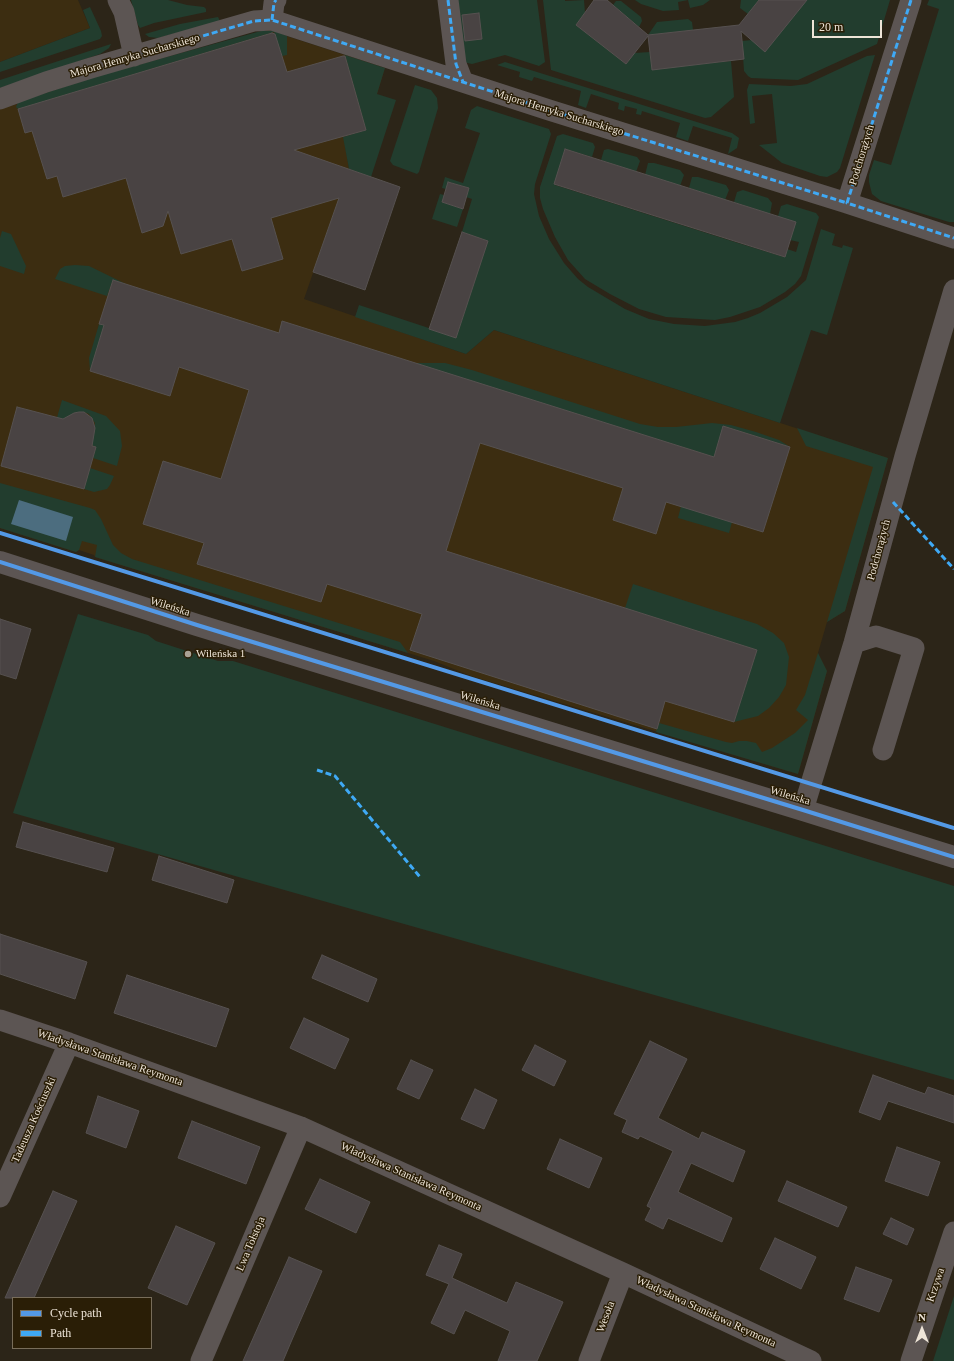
<!DOCTYPE html>
<html>
<head>
<meta charset="utf-8">
<style>
	body { margin:0 }
	#map { position:relative; width:954px; height:1361px; overflow:hidden; background:#2c2518; font-family:Georgia,serif }
	canvas { display:block }
	.legend { position:absolute; left:12px; top:1297px; width:140px; height:52px; box-sizing:border-box; background:#2a1e06; border:1px solid #786d5a; margin:0; padding:5px 7px; list-style:none; font-size:12px; color:#ede4d7 }
	.legend li { display:flex; align-items:center; gap:8px; height:20px }
	.legend b { width:20px; border:1px solid #786d5a }
	.north { position:absolute; left:902px; top:1309px; width:40px; height:40px; -webkit-text-stroke:3px #2a1e06; paint-order:stroke; rotate:0deg; font-size:11px; font-weight:700; line-height:16px; text-align:center; color:#ede4d7 }
	.north::after { content:''; display:block; margin:auto; width:14px; height:18px; background:#ede4d7; clip-path:polygon(50% 0,100% 100%,50% 72%,0 100%) }
	.scale { position:absolute; left:812px; top:20px; width:70px; height:18px; box-sizing:border-box; border:2px solid #ede4d7; border-top:0; padding-left:5px; font-size:12px; line-height:14px; white-space:nowrap; color:#ede4d7; -webkit-text-stroke:3px #2a1e06; paint-order:stroke }
</style>
</head>
<body>
<div id="map">
<canvas width="954" height="1361"></canvas>
<ul class="legend">
<li><b style="height:5px;background:#5399e6"></b>Cycle path</li>
<li><b style="height:5px;background:#3fa9f5"></b>Path</li>
</ul>
<div class="north">N</div>
<div class="scale">20 m</div>
</div>
<script>
const ctx = document.querySelector('canvas').getContext('2d');
ctx.lineJoin = 'round';
function fill(path, color) { ctx.fillStyle = color; ctx.fill(path, 'evenodd'); }
const shape = rows => new Path2D(rows.map(r => 'M' + r).join(''));
function strokePath(path, color, width, dash) { ctx.strokeStyle = color; ctx.lineWidth = width; ctx.lineCap = dash ? 'butt' : 'round'; ctx.setLineDash(dash || []); ctx.stroke(path); }
function write(font, color, halo, rows, align = 'center') {
  ctx.font = font + ' Georgia,serif'; ctx.lineWidth = 3; ctx.setLineDash([]); ctx.textBaseline = 'middle'; ctx.strokeStyle = halo; ctx.fillStyle = color; for (const [text, x, y, turn = 0] of rows) {
    ctx.save(); ctx.translate(x, y); ctx.rotate((+turn || 0) * Math.PI / 180); ctx.textAlign = isNaN(turn) ? turn : align; if (halo) ctx.strokeText(text, 0, 0); ctx.fillText(text, 0, 0); ctx.restore();
  }
}
fill(shape([
	[0,0,78,0,90,28,0,62],
	[268,30,385,68,366,130,344,137,349,169,304,299,466,354,494,330,888,458,845,611,827,622,818,653,827,671,798,774,471,676,434,661,95,557,94,555,79,550,76,552,0,528,0,109]
]), '#3c2d11');
fill(shape([
	[131,0,168,0,187,5,204,7,206,9,206,12,154,23,140,28,138,25],
	[453,0,537,0,545,62,539,66,505,55,472,64,463,62],
	[543,0,565,0,565,1,584,0,585,13,576,25,626,64,634,53,650,52,652,69,731,61,734,97,711,117,705,118,551,70],
	[635,0,710,0,703,5,690,8,688,0,678,2,679,10,663,11,641,4],
	[741,0,759,0,748,14,740,8],
	[807,0,890,0,877,44,798,80,751,78,748,76,744,71,742,41,752,40],
	[929,0,954,0,954,222,949,222,881,201,872,194,869,182,869,175,874,160,891,165,939,9,927,5],
	[616,1,621,1,641,17,642,21,639,27,613,5],
	[90,7,101,31,102,36,100,39,0,72,0,62,90,28,83,10],
	[218,17,220,21,158,38,149,37,145,34,180,24],
	[688,19,692,22,693,30,648,35,657,22],
	[261,31,275,31,287,36,287,55,282,56,274,32,18,109,16,107,18,102,94,77],
	[111,44,109,48,100,54,0,88,0,80],
	[345,55,385,68,377,94,396,100,371,177,349,169,343,137,366,130],
	[875,55,840,168,837,172,827,177,820,176,782,163,759,145,777,143,772,94,752,96,755,123,750,124,747,90,749,84,791,86,807,84,867,56],
	[505,62,732,133,739,138,737,148,728,154,732,138,693,126,688,141,676,137,680,123,642,111,641,115,636,114,637,109,625,106,624,111,618,109,619,103,591,94,586,108,578,105,581,91,534,77,532,81,519,77,520,72,497,65],
	[415,85,431,90,437,98,438,108,419,172,417,174,393,165,390,161],
	[477,106,549,129,551,134,535,184,534,194,539,216,549,239,564,263,578,279,588,287,625,309,649,319,674,324,705,326,735,322,748,318,760,313,787,297,806,280,821,229,835,234,832,245,842,248,843,245,853,248,827,335,811,330,780,423,494,330,466,354,355,317,359,305,456,337,488,241,462,232,472,199,466,197,469,188,449,182,446,189,442,188,445,177,463,183,480,133,465,128,471,110],
	[563,134,593,143,595,147,592,157,565,149,555,185,738,243,784,257,787,249,796,252,799,242,790,240,778,216,781,206,787,204,816,213,819,217,801,276,795,284,785,292,760,307,730,317,715,320,666,317,639,309,610,294,585,279,568,260,555,237,543,209,540,198,540,187,557,136],
	[608,149,637,157,640,161,636,172,601,160,604,150],
	[648,163,654,163,680,170,684,175,680,186,645,175],
	[692,177,698,177,726,185,729,190,725,200,689,188],
	[743,190,768,198,772,203,770,214,734,202,737,192],
	[440,194,444,195,442,202,463,209,457,227,432,219],
	[2,231,11,234,26,266,24,274,0,266,0,238],
	[75,265,89,266,128,285,113,280,107,296,55,279,60,269,65,266],
	[99,324,104,325,90,371,89,358],
	[414,363,445,363,472,370,640,424,658,427,676,427,712,423,731,425,756,432,779,440,790,447,724,426,714,457],
	[62,400,106,416,120,431,122,446,117,466,93,458,96,447,93,446,90,439,94,433,95,423,89,414,84,412,74,413,54,428],
	[797,428,888,458,845,611,827,622,873,467,806,446],
	[90,468,114,476,110,485,107,489,94,492,84,489],
	[0,483,90,508,95,510,101,519,113,545,121,553,132,559,400,642,408,653,95,557,97,545,82,541,79,550,76,552,0,528],
	[681,506,732,522,729,533,678,518],
	[633,584,757,624,773,633,784,643,789,657,786,685,779,697,769,708,758,716,734,722,757,650,625,608],
	[78,614,148,635,156,641,218,661,233,661,954,886,954,1080,13,813],
	[818,653,827,671,798,774,656,732,659,723,726,742,732,743,739,741,747,741,756,743,762,752,772,748,795,733,808,720,796,710,805,695],
	[954,1296,954,1361,933,1361]
]), '#223d2e');
fill(shape([
	[19,500,73,517,66,541,11,524]
]), '#4c6d7f');
const building = shape([
	[594,0,607,0,648,35,739,25,759,0,807,0,765,52,741,31,744,59,652,70,648,36,626,64,576,25,594,0],
	[479,13,482,39,465,41,462,15,479,13],
	[272,33,275,34,287,72,343,56,345,56,366,130,294,150,400,187,365,290,313,272,339,198,271,218,283,259,242,271,232,239,181,254,168,211,163,226,142,233,126,178,63,197,57,176,47,179,32,131,25,133,18,109,272,33],
	[565,149,796,222,785,257,554,184,565,149],
	[448,182,469,188,463,209,442,202,448,182],
	[462,232,488,241,456,338,429,329,462,232],
	[113,280,279,333,282,321,714,457,723,426,790,447,763,532,666,502,656,534,613,520,623,488,480,443,446,551,757,650,734,722,665,701,657,729,410,650,422,614,327,584,321,602,197,564,204,543,143,524,163,461,221,479,249,390,179,367,170,396,90,371,104,325,99,324,113,280],
	[17,407,63,419,74,413,79,412,84,412,92,418,95,428,92,446,96,447,84,489,1,466,17,407],
	[0,619,31,629,16,679,0,674,0,619],
	[23,822,114,848,107,872,16,847,23,822],
	[159,856,234,880,227,903,152,880,159,856],
	[0,934,87,962,75,999,0,974,0,934],
	[322,955,377,979,368,1002,312,978,322,955],
	[127,975,229,1009,216,1047,114,1013,127,975],
	[304,1018,349,1039,335,1069,290,1048,304,1018],
	[650,1041,687,1059,658,1118,699,1139,702,1132,745,1151,733,1182,691,1163,678,1192,732,1218,722,1242,668,1218,663,1229,645,1220,651,1208,647,1206,673,1151,640,1136,638,1139,622,1132,627,1120,614,1114,650,1041],
	[535,1045,566,1061,554,1086,522,1070,535,1045],
	[411,1060,433,1070,419,1099,397,1089,411,1060],
	[873,1075,925,1094,928,1087,954,1096,954,1123,888,1101,880,1120,859,1112,873,1075],
	[475,1089,497,1100,484,1129,461,1119,475,1089],
	[98,1096,139,1111,126,1148,86,1133,98,1096],
	[192,1121,260,1147,246,1184,178,1158,192,1121],
	[560,1139,602,1158,589,1188,547,1169,560,1139],
	[897,1147,940,1162,928,1196,885,1181,897,1147],
	[320,1179,370,1202,356,1233,305,1209,320,1179],
	[787,1181,847,1207,838,1227,778,1201,787,1181],
	[53,1191,77,1201,34,1298,5,1298,53,1191],
	[891,1218,914,1229,907,1245,883,1234,891,1218],
	[176,1226,215,1243,187,1305,148,1288,176,1226],
	[775,1238,816,1257,801,1289,760,1269,775,1238],
	[439,1245,462,1254,452,1278,507,1303,516,1282,563,1302,537,1361,498,1361,510,1331,465,1310,454,1334,431,1323,449,1284,426,1275,439,1245],
	[289,1257,322,1271,291,1342,283,1361,243,1361,289,1257],
	[856,1267,892,1280,879,1312,844,1299,856,1267]
]);
fill(building, '#494343');
strokePath(building, '#565150', 1);
strokePath(shape([
	[118,0,124,12,134,56],
	[448,0,456,64,463,82],
	[911,0,847,203,954,238],
	[272,20,274,3,276,0],
	[0,99,46,82,91,68,254,21,272,20,549,110,847,203],
	[854,643,876,636,914,648,883,750],
	[803,810,854,643,905,456,954,290],
	[0,1020,69,1043,301,1127,623,1273,811,1361],
	[0,1197,69,1043],
	[201,1361,301,1127],
	[589,1361,623,1273],
	[911,1361,954,1232]
]), '#5c5553', 21);
strokePath(shape([
	[0,562,197,625,803,810,954,857]
]), '#5c5553', 22);
strokePath(shape([
	[448,0,456,64,463,82],
	[911,0,847,203,954,238],
	[272,20,274,3,276,0],
	[134,56,254,21,272,20,549,110,847,203],
	[893,502,954,569],
	[317,770,335,776,420,877]
]), '#3fa9f5', 3, [6, 3]);
strokePath(shape([
	[0,533,954,828],
	[0,562,197,625,803,810,954,857]
]), '#5399e6', 4);
for (const [x, y, r, color] of [
	[188,654,4,"#a9a194"]
]) { const dot = new Path2D(); dot.arc(x, y, r, 0, 2 * Math.PI); ctx.fillStyle = color; ctx.fill(dot); strokePath(dot, '#2a1e06', 1.5); }
write('11px', '#ede4d7', '#2a1e06', [
	["Majora Henryka Sucharskiego",135,56,-16],
	["Majora Henryka Sucharskiego",559,113,17],
	["Podchorążych",862,155,-73],
	["Podchorążych",879,550,-75],
	["Wileńska",170,607,18],
	["Wileńska",480,701,17],
	["Wileńska",790,796,17],
	["Władysława Stanisława Reymonta",110,1058,19],
	["Tadeusza Kościuszki",34,1120,-66],
	["Władysława Stanisława Reymonta",411,1177,24],
	["Lwa Tołstoja",251,1244,-67],
	["Krzywa",936,1285,-71],
	["Władysława Stanisława Reymonta",706,1312,25],
	["Wesoła",606,1317,-69]
]);
write('11px', '#ede4d7', '#2a1e06', [
	["Wileńska 1",196,654]
], 'left');
</script>
</body>
</html>
